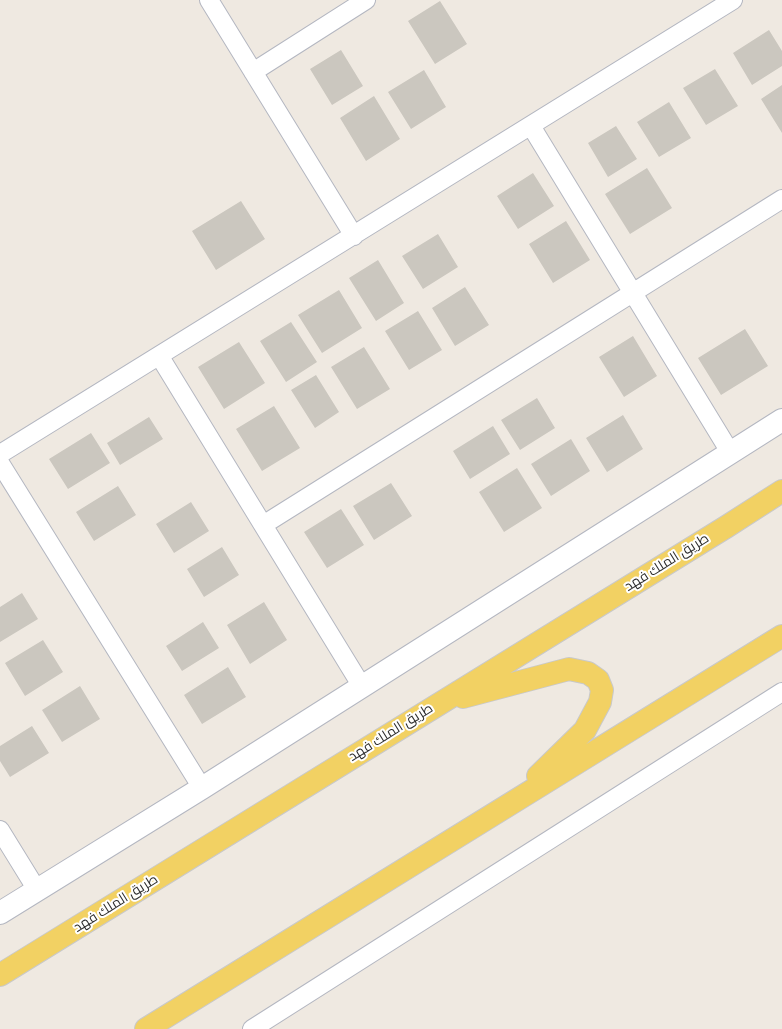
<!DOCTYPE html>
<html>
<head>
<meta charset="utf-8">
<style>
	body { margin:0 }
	canvas { display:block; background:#efe9e1 }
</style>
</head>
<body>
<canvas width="782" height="1029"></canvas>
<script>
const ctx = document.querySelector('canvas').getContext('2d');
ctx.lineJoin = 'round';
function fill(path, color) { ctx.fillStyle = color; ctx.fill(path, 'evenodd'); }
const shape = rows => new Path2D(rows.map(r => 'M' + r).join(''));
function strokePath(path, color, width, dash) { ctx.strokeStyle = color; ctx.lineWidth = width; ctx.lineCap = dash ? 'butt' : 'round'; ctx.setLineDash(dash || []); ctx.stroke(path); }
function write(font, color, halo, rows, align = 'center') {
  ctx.font = font + ' "Roboto Condensed",Cairo,sans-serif'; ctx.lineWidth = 4; ctx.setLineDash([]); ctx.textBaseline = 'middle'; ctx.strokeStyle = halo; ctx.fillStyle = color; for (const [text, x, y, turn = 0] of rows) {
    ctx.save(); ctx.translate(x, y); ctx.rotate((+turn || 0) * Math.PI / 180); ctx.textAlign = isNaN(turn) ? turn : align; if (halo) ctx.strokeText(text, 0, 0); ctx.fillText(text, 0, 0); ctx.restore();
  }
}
fill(shape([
	[440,1,467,44,435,64,408,21],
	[769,30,782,51,782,66,752,85,733,53],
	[341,50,363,86,332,105,310,69],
	[715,69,738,106,706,125,683,88],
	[424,70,446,107,411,129,388,92],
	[782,85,782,133,761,99],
	[374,96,400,139,366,161,340,118],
	[669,102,691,138,659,157,637,122],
	[616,126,637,159,608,177,588,143],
	[647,168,672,208,630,234,605,194],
	[533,173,554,206,518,229,497,196],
	[241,201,265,239,216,270,192,231],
	[566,221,590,260,553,283,529,244],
	[438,234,458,267,423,289,402,256],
	[378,260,404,303,376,321,349,278],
	[465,287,489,325,455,346,432,308],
	[339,290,362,328,322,353,298,315],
	[418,311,442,350,409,370,385,331],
	[291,322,317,362,286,382,260,341],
	[745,329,768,366,721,395,698,358],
	[633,336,657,376,624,397,599,357],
	[239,342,265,383,224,409,198,367],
	[364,347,390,389,357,409,331,367],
	[316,375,339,412,315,428,291,390],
	[537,398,555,428,520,450,501,420],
	[274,406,300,448,262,471,236,429],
	[623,415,643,449,607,472,586,438],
	[149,417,163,439,120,465,107,443],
	[493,426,510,454,470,479,453,451],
	[91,433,110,463,68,489,49,459],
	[571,439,590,471,551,496,531,464],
	[517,468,542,508,504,532,479,492],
	[391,483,412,516,374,540,353,506],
	[118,486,136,515,94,541,76,512],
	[191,502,209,531,174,553,156,524],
	[341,509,364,545,327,568,304,532],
	[222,547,239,575,204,597,187,569],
	[22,593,38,619,0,642,0,607],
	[264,602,287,640,250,664,227,625],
	[203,622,219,648,182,671,166,646],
	[43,640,63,672,25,696,5,663],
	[228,667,246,697,202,724,184,695],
	[80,686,100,719,62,742,42,710],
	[32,726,49,753,10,777,0,761,0,746]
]), '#cbc7bf');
const street = shape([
	[209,0,354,236],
	[253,72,366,0],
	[531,126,730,452],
	[160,357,361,685],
	[0,454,733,0],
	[0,463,202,788],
	[263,525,782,199],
	[0,830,37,890],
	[252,1029,782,692]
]);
const secondary = shape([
	[0,913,202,788,782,420]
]);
const primary = shape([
	[463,697,569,669,588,673,598,680,602,690,600,702,585,730,538,776],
	[0,975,726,527,782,491],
	[146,1029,782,636]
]);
strokePath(street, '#b4b7c1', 20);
strokePath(secondary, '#b4b7c1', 24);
strokePath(primary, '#c9c9c9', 24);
strokePath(street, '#fff', 18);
strokePath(secondary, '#fff', 22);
strokePath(primary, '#f2d163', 22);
write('14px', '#2e2e2e', '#fff', [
	["طريق الملك فهد",667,563,-32],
	["طريق الملك فهد",391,733,-32],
	["طريق الملك فهد",116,904,-32]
]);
</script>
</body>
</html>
